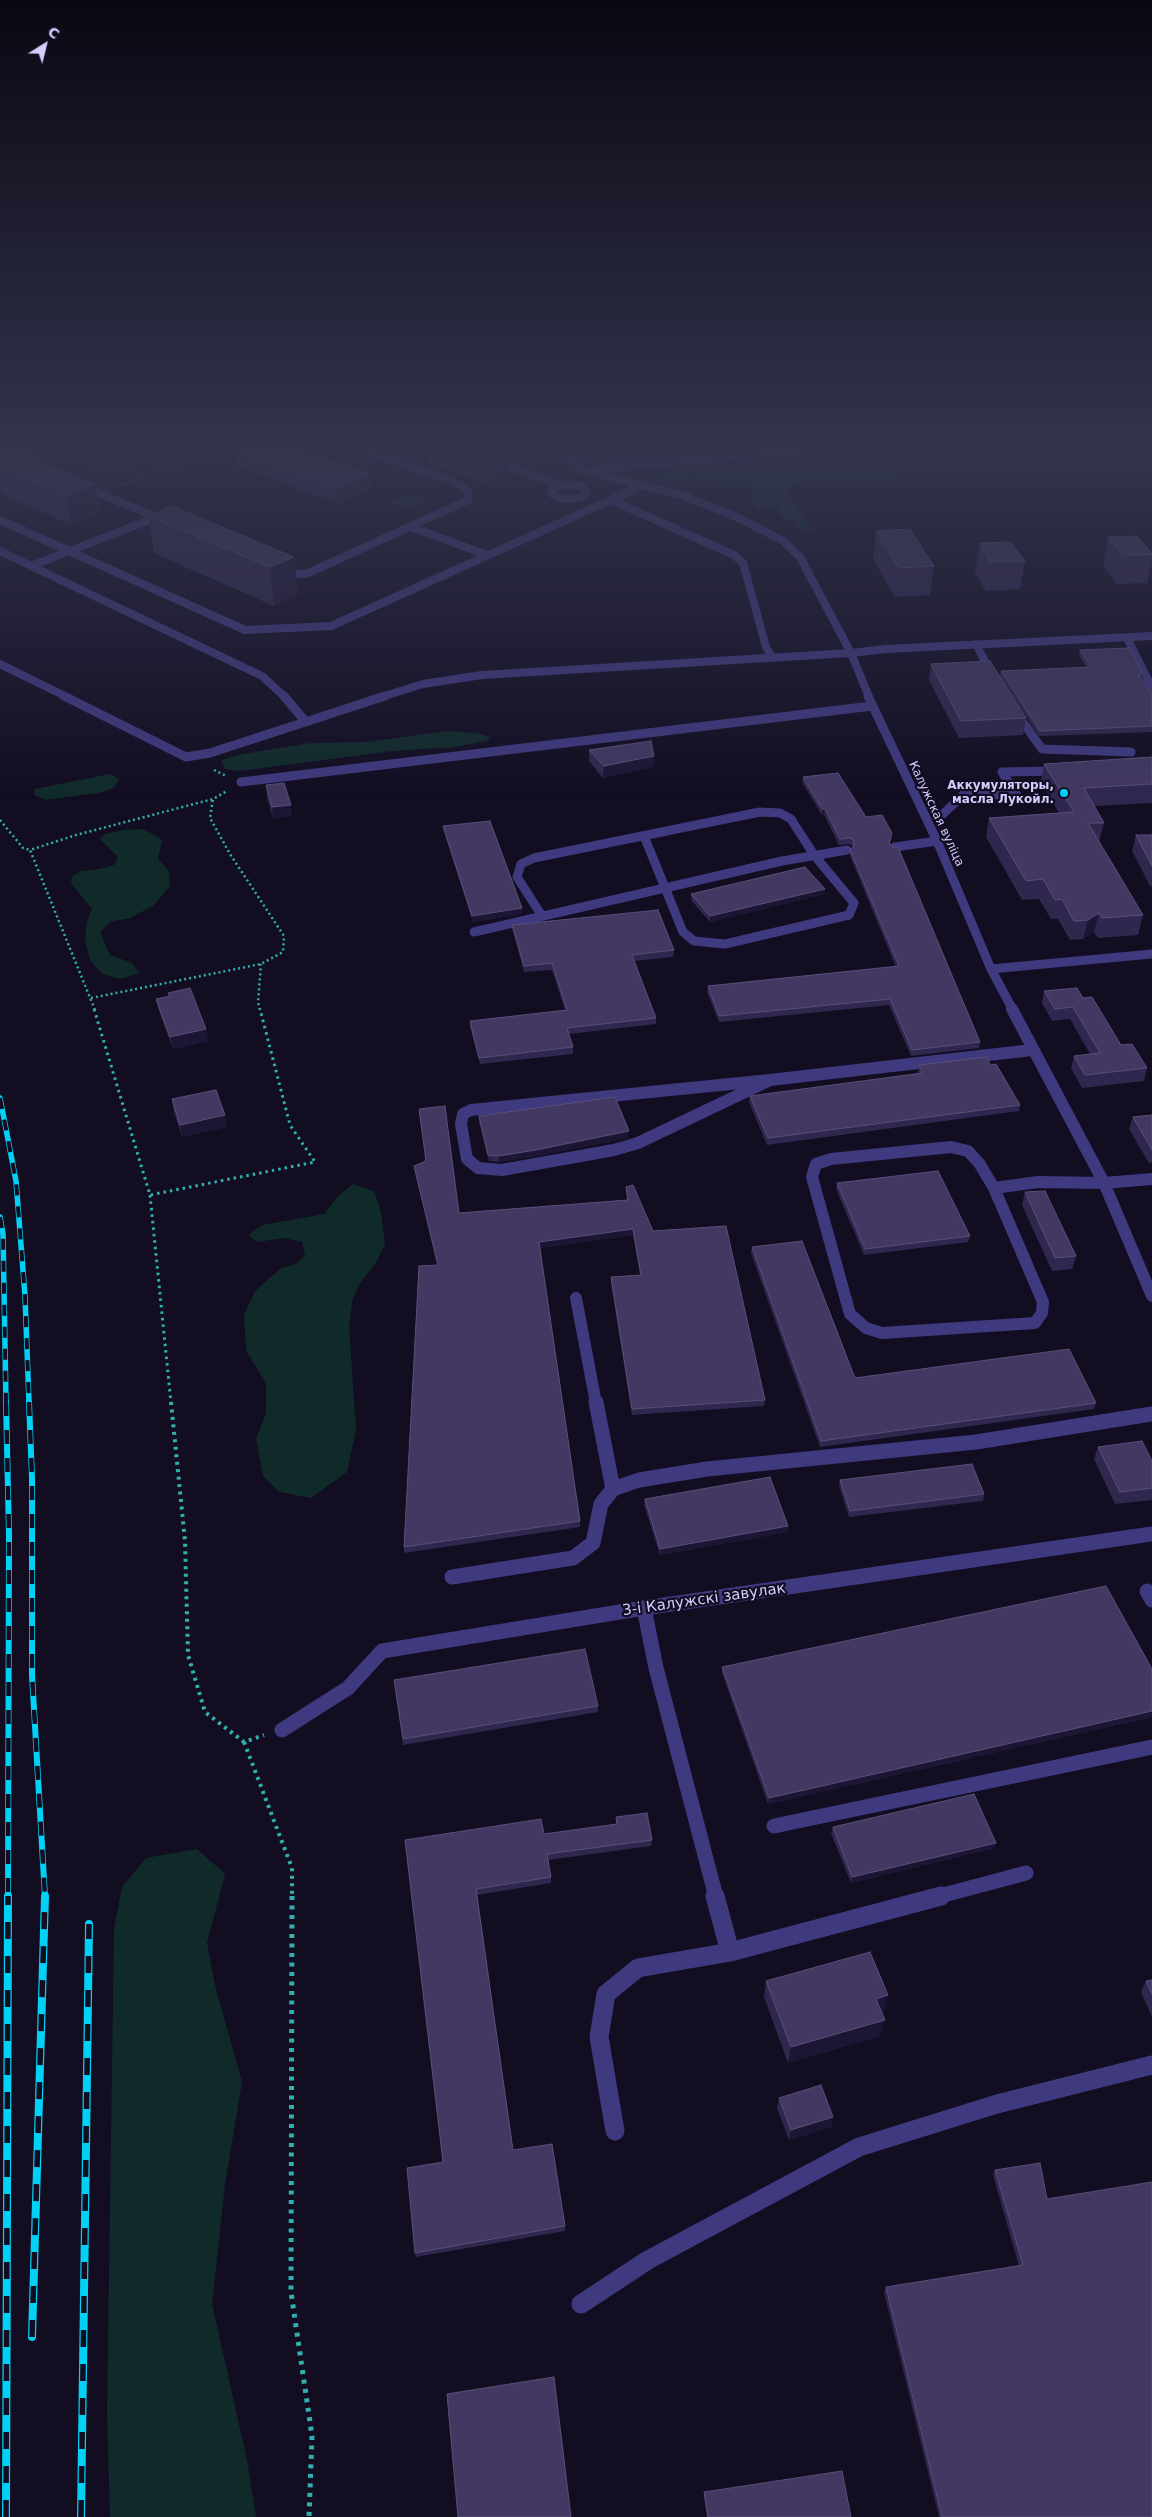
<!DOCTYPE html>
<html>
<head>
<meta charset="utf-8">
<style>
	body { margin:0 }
	#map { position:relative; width:1152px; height:2517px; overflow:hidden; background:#120d21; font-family:"DejaVu Sans",sans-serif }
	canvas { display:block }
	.north { position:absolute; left:20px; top:20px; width:50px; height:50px; -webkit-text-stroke:4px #120d21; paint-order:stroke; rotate:36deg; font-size:14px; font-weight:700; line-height:20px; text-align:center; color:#d6cdfe }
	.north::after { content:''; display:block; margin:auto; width:18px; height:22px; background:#d6cdfe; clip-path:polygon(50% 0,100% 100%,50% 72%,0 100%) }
</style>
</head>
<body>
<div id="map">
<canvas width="1152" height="2517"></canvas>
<div class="north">С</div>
</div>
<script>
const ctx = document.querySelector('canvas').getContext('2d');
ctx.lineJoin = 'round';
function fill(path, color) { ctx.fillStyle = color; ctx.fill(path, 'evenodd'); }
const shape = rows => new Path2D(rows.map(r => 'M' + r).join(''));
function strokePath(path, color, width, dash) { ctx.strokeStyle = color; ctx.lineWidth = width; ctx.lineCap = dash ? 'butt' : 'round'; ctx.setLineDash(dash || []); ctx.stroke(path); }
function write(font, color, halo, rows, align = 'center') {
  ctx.font = font + ' "DejaVu Sans",sans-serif'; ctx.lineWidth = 4.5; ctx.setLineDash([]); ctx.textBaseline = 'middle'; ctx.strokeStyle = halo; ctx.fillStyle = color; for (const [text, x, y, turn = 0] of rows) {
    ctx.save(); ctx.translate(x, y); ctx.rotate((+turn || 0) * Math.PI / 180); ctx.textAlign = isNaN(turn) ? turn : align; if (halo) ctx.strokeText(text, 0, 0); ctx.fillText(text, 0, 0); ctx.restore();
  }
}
fill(shape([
	[916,448,1152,448,1152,466,799,482,786,491,813,530,807,532,798,529,779,513,778,507,768,506,757,509,749,497,754,490,752,487,717,487,706,480,690,477,663,481,650,479,667,473,672,469],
	[114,451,141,462,107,474,80,462],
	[409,494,427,501,408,509,390,502],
	[447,731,477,733,490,737,487,741,454,747,392,751,239,771,225,769,221,760,243,754,311,743,367,742],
	[110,774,119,779,114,788,98,793,46,800,34,795,35,789],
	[144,829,162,840,158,859,169,871,170,886,153,906,130,918,110,922,100,932,110,955,132,963,140,973,120,979,102,974,90,960,85,940,87,922,92,909,71,883,72,876,81,871,100,869,114,865,118,857,100,839,105,834,123,830],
	[353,1184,374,1191,381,1212,385,1244,377,1261,360,1283,353,1298,349,1325,356,1430,347,1472,311,1498,279,1492,263,1476,256,1439,266,1413,266,1384,246,1350,244,1315,255,1291,281,1268,296,1264,305,1255,302,1242,284,1238,257,1242,248,1235,263,1225,324,1214,338,1196],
	[197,1849,225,1874,207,1943,215,1985,242,2082,225,2185,212,2304,247,2460,256,2517,110,2517,107,2414,114,1929,122,1887,146,1858]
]), '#102a2a');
strokePath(shape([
	[120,485,223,448]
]), '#2fb1af', 2, [1, 2.5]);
strokePath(shape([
	[214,770,226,776],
	[0,820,23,848,30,850],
	[91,998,261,964,283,952,284,936,230,854,210,818,213,799],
	[95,1010,30,850,76,835,213,799,227,791],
	[260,1010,258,1002,261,964]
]), '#2fb1af', 2.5, [2, 3]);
strokePath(shape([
	[94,1009,150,1195,315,1162,290,1125,260,1009],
	[150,1195,171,1403]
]), '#2fb1af', 3, [2.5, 4]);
strokePath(shape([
	[171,1402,185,1541,188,1655,205,1712,244,1742,264,1735],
	[244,1742,292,1868,292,1897]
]), '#2fb1af', 4, [3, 4.5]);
strokePath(shape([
	[292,1896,291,2292,312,2436,309,2517]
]), '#2fb1af', 5, [4, 5.5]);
strokePath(shape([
	[564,448,582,470],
	[494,461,560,485],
	[33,465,30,460,36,454,52,448],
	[597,469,835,448],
	[582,470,682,495,741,519,783,541,800,557,851,653,869,697],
	[565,485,581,486,587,493,582,497,571,499,560,498,552,494,551,491,555,487,565,485],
	[82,486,165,521],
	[611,500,734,555,743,563,766,647,772,657],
	[0,520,245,630,331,626,644,485],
	[411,527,487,555],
	[0,551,262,676,285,697],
	[31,566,157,517],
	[280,568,295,574,306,574,468,500,468,492,465,488,451,481,357,448],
	[1127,638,1152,688],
	[976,644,992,675],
	[0,664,67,697],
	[381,697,423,684,482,675,851,653,885,649,1152,636]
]), '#3f397f', 8);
strokePath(shape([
	[64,696,186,757,210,753,385,696],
	[284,696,305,721],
	[868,696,937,841,991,969,1013,1010],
	[1015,711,1042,749,1131,752],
	[241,782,872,706],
	[943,814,964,794,1017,795,1002,772,1059,771],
	[895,847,937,841],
	[542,916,517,877,521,864,534,858,760,812,780,813,791,819,814,855,854,903,849,915,725,944,694,941,683,932,644,836],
	[474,932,782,861,847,850],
	[991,969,1152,954]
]), '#3f397f', 9);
strokePath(shape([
	[1012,1009,1104,1183,1152,1296],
	[770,1080,638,1143,614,1150,502,1170,478,1168,467,1159,461,1124,463,1114,471,1110,770,1080],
	[770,1080,1032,1050],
	[951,1147,968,1151,979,1163,994,1188,1043,1302,1042,1313,1035,1323,882,1333,866,1328,850,1314,812,1177,816,1164,831,1159,951,1147],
	[994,1188,1038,1182,1104,1183,1152,1179],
	[576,1298,596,1403]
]), '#3f397f', 12);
strokePath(shape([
	[596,1402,613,1489],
	[452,1577,573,1558,593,1543,601,1504,613,1489,639,1480,707,1469,976,1442,1152,1414],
	[1147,1591,1152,1600],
	[644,1608,656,1668,716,1897],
	[282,1730,348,1688,382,1651,644,1608,1152,1534],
	[774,1826,1152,1747],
	[936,1897,1026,1873]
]), '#3f397f', 15);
strokePath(shape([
	[715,1896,730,1952],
	[615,2131,599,2037,606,1994,638,1968,730,1952,941,1896],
	[581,2304,648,2260,859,2147,997,2104,1152,2065]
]), '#3f397f', 19);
const railFar2 = shape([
	[0,1098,16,1181,25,1296,29,1403],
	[0,1217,3,1234,6,1403]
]);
const railFar1 = shape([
	[6,1402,9,1535,8,1897],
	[29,1402,32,1478,32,1675,45,1897]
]);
const rail = shape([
	[32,2337,45,1896],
	[6,2517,8,1896],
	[81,2517,89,1924]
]);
strokePath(railFar2, '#03d0f5', 5.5);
strokePath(railFar1, '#03d0f5', 6);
strokePath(rail, '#03d0f5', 8);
strokePath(railFar2, '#120d21', 4, [11]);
strokePath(railFar1, '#120d21', 4.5, [14]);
strokePath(rail, '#120d21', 5.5, [17]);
fill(shape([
	[0,448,37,448,33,450,38,461,100,514,72,525,7,497,0,490],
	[427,448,508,448,509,473,485,483,428,463],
	[667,448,718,448,672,453],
	[235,451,370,474,371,489,337,503,236,465],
	[148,516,294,557,298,595,274,606,154,553],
	[876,531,934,566,930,595,895,597,873,559],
	[1108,537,1152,553,1152,559,1147,583,1117,584,1103,566],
	[980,543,1025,561,1020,589,986,591,975,572],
	[1080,650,1143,674,1142,679,1152,694,1152,732,1039,736,1000,676,1001,671,1086,667,1079,655],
	[931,664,1026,718,1023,735,959,738,929,680],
	[589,750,654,756,653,767,603,778,589,761],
	[1152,757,1152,803,1094,806,1104,823,1099,842,1143,915,1138,935,1098,938,1094,932,1083,939,1070,940,1058,919,1051,919,1039,899,1022,900,986,837,989,818,1059,813,1041,782,1044,764],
	[803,777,866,817,892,839,890,843,980,1042,979,1048,911,1056,889,1005,719,1022,707,992,708,986,896,967,850,856,850,850,853,848,852,846,849,844,839,845,824,815,822,815,802,782],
	[266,785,292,816,273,819,267,797],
	[443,826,522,914,473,922,444,832],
	[1136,835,1152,835,1152,886,1150,886,1132,851],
	[825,889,825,894,710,922,691,900,691,894],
	[512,925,674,950,673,957,634,961,656,1018,656,1024,569,1034,573,1047,573,1054,480,1064,470,1027,470,1021,565,1010,552,970,524,972,513,931],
	[1044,991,1083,998,1121,1045,1147,1068,1144,1081,1082,1088,1071,1068,1074,1056,1090,1054,1070,1019,1052,1021,1042,1003],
	[168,993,206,1029,208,1041,173,1049,159,1011,156,999,169,996],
	[919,1065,990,1065,1020,1105,1019,1111,767,1145,749,1102,750,1096,919,1074,918,1071],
	[172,1099,227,1127,182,1137,174,1112],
	[419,1109,459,1213,627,1200,626,1193,626,1187,653,1231,765,1400,764,1406,632,1415,611,1283,611,1277,640,1275,633,1235,540,1248,580,1521,580,1527,404,1553,404,1547,437,1265,415,1172,414,1166,426,1162],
	[1152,1115,1152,1162,1149,1163,1129,1129,1133,1117],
	[479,1116,628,1138,536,1156,499,1162,489,1161,479,1122],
	[837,1183,970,1236,968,1242,864,1255,836,1189],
	[1025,1192,1076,1256,1072,1269,1052,1271,1022,1205],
	[752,1247,855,1378,1096,1403,1094,1409,820,1447,751,1253],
	[1098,1447,1152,1461,1152,1500,1115,1504,1094,1459],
	[840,1480,984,1494,983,1501,849,1517,839,1486],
	[645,1499,788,1532,660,1555,644,1505],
	[722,1667,1152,1669,1152,1717,768,1804,722,1673],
	[394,1680,598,1706,598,1712,403,1745],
	[616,1817,652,1840,651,1846,548,1860,551,1877,551,1883,477,1895,513,2150,565,2226,565,2231,416,2257,415,2253,443,2162,405,1840,544,1834,616,1824],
	[833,1827,996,1843,994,1848,851,1883,831,1833],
	[1152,1980,1152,2017,1141,1992,1146,1981],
	[766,1981,884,2011,882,2012,880,2036,788,2063,764,1997],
	[779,2098,833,2117,831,2127,789,2140,777,2108],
	[995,2170,1047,2199,1152,2517,939,2517,884,2292,886,2287,1019,2266,993,2175],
	[704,2492,851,2517,707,2517,704,2496]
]), '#30274e');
fill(shape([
	[484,448,508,448,509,473,485,483],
	[672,448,718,448,672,453],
	[36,451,42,481,25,456],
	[370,474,371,489,337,503,336,488],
	[95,484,100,514,72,525,66,495],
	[294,557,298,595,274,606,270,567],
	[654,756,653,767,603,778,604,766],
	[291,805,292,816,273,819,272,807],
	[822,809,825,809,824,815,822,815],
	[825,889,825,894,710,922,710,916],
	[522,908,522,914,473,922,472,916],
	[1099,913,1094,932,1083,939,1088,920],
	[206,1029,208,1041,173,1049,170,1037],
	[225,1115,227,1127,182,1137,180,1125],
	[629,1131,628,1138,536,1156,499,1162,499,1156],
	[633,1229,633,1235,539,1248,539,1242],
	[788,1526,788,1532,660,1555,660,1549],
	[1152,1711,1152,1717,768,1804,769,1798],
	[996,1843,994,1848,851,1883,852,1877],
	[888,1995,884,2011,872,2015,876,1999],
	[885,2020,880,2036,788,2063,791,2047],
	[833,2117,831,2127,789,2140,791,2130]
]), '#1d1534');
const building = shape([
	[0,448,29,448,36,451,25,456,95,484,66,495,1,467,0,448],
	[242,448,297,448,370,474,336,488,235,451,242,448],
	[172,506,294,557,270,567,148,516,172,506],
	[910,529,934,566,899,568,876,531,910,529],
	[1137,536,1152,553,1152,554,1123,556,1108,537,1137,536],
	[1010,542,1025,561,990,562,980,543,1010,542],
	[1129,648,1143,674,1138,674,1152,694,1152,726,1040,731,1001,671,1091,667,1080,650,1129,648],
	[990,661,1026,718,961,721,931,664,990,661],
	[651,741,654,756,604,766,589,750,651,741],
	[1152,757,1152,784,1084,788,1104,823,1088,823,1143,915,1102,918,1099,913,1088,920,1074,921,1062,899,1055,900,1043,879,1026,881,989,818,1074,812,1044,764,1152,757],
	[838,773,866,817,882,815,892,833,889,843,893,847,898,847,980,1042,912,1050,890,999,719,1016,708,986,899,966,850,850,854,846,853,840,850,838,840,839,825,809,822,809,803,777,838,773],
	[284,783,291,805,272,807,266,785,284,783],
	[490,821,522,908,472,916,443,826,490,821],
	[1136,835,1152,835,1152,866,1136,835],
	[805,867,825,889,710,916,691,894,805,867],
	[658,910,674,950,632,955,656,1018,567,1028,573,1047,479,1058,470,1021,567,1010,552,963,524,966,512,925,658,910],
	[190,988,206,1029,170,1037,156,999,170,996,168,993,190,988],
	[1077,988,1083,998,1092,997,1121,1045,1132,1044,1147,1068,1085,1075,1074,1056,1100,1053,1073,1007,1055,1009,1044,991,1077,988],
	[987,1057,990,1065,996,1064,1020,1105,768,1138,750,1096,922,1073,919,1065,987,1057],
	[216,1090,225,1115,180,1125,172,1099,216,1090],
	[615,1097,629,1131,536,1150,499,1156,488,1155,479,1116,615,1097],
	[445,1106,459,1213,628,1200,626,1187,633,1185,653,1231,726,1226,765,1400,632,1409,611,1277,641,1275,633,1229,539,1242,580,1521,404,1547,419,1266,438,1265,414,1166,426,1161,419,1109,445,1106],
	[1152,1115,1152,1150,1133,1117,1152,1115],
	[938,1171,970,1236,865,1249,837,1183,938,1171],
	[1045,1191,1076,1256,1055,1258,1025,1192,1045,1191],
	[802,1241,855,1378,1069,1349,1096,1403,821,1441,752,1247,802,1241],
	[1142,1441,1152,1461,1152,1488,1120,1492,1098,1447,1142,1441],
	[972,1464,984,1494,850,1511,840,1480,972,1464],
	[770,1477,788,1526,660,1549,645,1499,770,1477],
	[1106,1586,1152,1669,1152,1711,769,1798,722,1667,1106,1586],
	[585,1649,598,1706,403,1739,394,1680,585,1649],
	[974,1794,996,1843,852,1877,833,1827,974,1794],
	[647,1813,652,1840,547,1854,551,1877,476,1889,513,2150,552,2144,565,2226,415,2253,407,2168,443,2162,405,1840,541,1819,544,1834,617,1824,616,1817,647,1813],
	[870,1952,888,1995,876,1999,885,2020,791,2047,766,1981,870,1952],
	[1152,1980,1152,1994,1146,1981,1152,1980],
	[821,2085,833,2117,791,2130,779,2098,821,2085],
	[1040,2163,1047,2199,1152,2182,1152,2517,942,2517,886,2287,1023,2265,995,2170,1040,2163],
	[554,2377,571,2517,458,2517,447,2394,554,2377],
	[842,2471,851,2517,708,2517,704,2492,842,2471]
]);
fill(building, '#423861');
strokePath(building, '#59507a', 1);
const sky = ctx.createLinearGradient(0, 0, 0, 800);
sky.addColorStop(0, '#0a0712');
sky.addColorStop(0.56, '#33354e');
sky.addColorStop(1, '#33354e00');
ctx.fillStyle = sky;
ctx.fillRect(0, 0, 1152, 800);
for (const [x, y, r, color] of [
	[1064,793,5,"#03d0f5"]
]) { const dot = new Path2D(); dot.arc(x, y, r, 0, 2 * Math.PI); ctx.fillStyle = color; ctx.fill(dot); strokePath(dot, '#120d21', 2); }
write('bold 12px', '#d6cdfe', '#120d21', [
	["Аккумуляторы,",1054,786],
	["масла Лукойл.",1054,800]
], 'right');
write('12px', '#d6cdfe', '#120d21', [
	["Калужская вуліца",936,814,65]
]);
write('15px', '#d6cdfe', '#120d21', [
	["3-і Калужскі завулак",704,1600,-8]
]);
</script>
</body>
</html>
